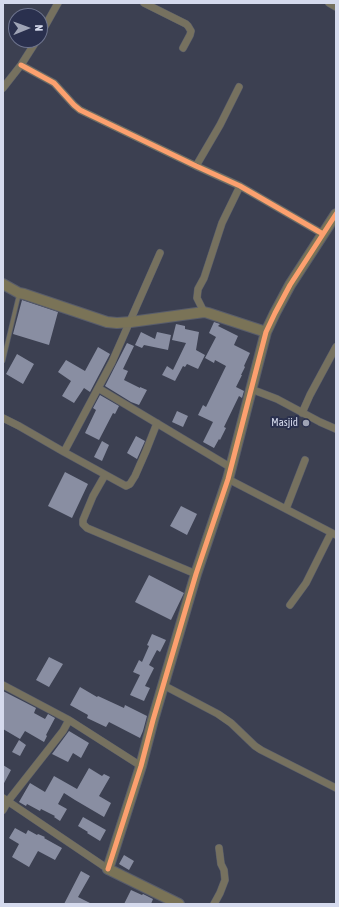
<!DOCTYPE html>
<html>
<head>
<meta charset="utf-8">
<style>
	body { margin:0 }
	#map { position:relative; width:339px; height:907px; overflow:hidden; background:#3c4051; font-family:"Asap Condensed",sans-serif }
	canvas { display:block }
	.frame { position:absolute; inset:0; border:4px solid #d5daed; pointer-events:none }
	.north { position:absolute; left:8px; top:8px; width:40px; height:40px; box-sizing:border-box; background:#2a304e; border:1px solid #6e748e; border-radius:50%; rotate:89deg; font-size:11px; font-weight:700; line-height:16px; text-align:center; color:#d5daed }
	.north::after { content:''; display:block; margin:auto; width:14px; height:18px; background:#9fa4b6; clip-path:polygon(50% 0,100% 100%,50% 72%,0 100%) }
</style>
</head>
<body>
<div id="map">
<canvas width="339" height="907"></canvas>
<div class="frame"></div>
<div class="north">N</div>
</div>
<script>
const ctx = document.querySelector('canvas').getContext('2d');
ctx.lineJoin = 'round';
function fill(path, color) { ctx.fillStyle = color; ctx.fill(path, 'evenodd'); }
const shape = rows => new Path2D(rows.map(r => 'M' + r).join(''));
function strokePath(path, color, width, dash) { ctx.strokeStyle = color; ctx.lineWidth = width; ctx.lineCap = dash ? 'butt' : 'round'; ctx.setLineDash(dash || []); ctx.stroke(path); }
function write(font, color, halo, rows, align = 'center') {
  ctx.font = font + ' "Asap Condensed",sans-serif'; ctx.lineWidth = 4; ctx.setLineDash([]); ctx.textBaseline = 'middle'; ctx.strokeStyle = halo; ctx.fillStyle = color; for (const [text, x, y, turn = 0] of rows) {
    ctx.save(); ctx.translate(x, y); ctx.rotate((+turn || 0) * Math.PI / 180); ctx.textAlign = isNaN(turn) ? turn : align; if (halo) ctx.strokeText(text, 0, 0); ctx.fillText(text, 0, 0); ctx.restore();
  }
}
fill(shape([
	[22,300,58,312,49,345,13,334],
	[214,322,220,324,218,326,238,336,234,345,250,353,244,366,245,367,241,375,242,375,236,387,244,391,242,398,239,396,224,427,226,428,220,440,219,439,214,448,203,442,213,422,198,415,203,405,206,407,226,366,215,360,214,363,205,358,216,337,209,333],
	[176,324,185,326,185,329,199,332,196,350,205,355,198,369,187,364,185,367,183,366,175,381,162,375,167,366,173,370,186,343,172,340],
	[141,332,155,339,157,332,171,335,168,350,144,345,142,348,135,345],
	[127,343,134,346,123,369,128,371,124,380,140,388,140,387,147,390,139,405,131,402,105,386],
	[98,347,110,354,90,392,84,388,74,403,62,396,71,381,58,372,66,360,85,371],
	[17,354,34,364,23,384,6,374],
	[100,395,119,406,115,414,113,413,99,440,85,433,96,410,93,408],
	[177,411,188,416,183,427,172,422],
	[136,436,145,441,137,459,127,453],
	[102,441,109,445,102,461,94,457],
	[65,472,88,484,72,518,48,506],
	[181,506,197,514,187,535,170,526],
	[149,575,184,593,171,620,135,602],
	[152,634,166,640,160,652,157,650,149,665,154,668,145,686,150,688,144,701,130,695,140,675,133,672,139,660,142,662,149,646,147,645],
	[49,657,63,664,49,687,36,680],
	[80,687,97,697,98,696,124,708,125,705,147,716,143,731,140,738,109,722,106,727,87,718,88,715,70,705],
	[3,691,36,708,34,713,45,719,48,714,55,718,46,735,47,736,44,742,25,731,20,739,3,729],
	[69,731,89,743,81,758,73,753,68,762,52,754],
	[19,740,26,745,20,756,12,752],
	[3,765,11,770,3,785],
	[89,768,102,776,104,774,110,777,99,796,111,803,104,817,75,800,64,793,58,804,67,809,60,821,54,817,55,816,41,809,40,811,27,804,26,806,19,802,30,783,45,792,54,776,77,789],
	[83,817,106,830,100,841,87,833,88,832,78,826],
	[15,828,26,834,28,830,37,835,38,834,45,837,44,838,62,848,55,860,38,851,29,867,12,857,19,844,9,838],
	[124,855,134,861,129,870,119,864],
	[81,871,90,876,78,897,92,904,64,904],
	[131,890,142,895,143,894,153,899,151,904,124,904]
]), '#898ea2');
const lane = shape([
	[3,361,19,294]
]);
const street = shape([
	[144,3,186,24,188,26,191,31,190,35,183,48],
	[329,3,336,7],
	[40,35,58,3],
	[21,65,54,83,74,105,80,110,196,166,240,186,323,234],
	[3,88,21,65,37,40],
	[196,166,220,125,239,87],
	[204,312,197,298,198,289,204,278,222,223,240,186],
	[98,388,230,467],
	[251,389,277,399,320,422,336,429],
	[302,413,310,395,336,347],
	[3,418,19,426,64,452,112,362,160,253],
	[64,452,126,486,130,484,135,476,146,451,157,423],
	[105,475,93,496,83,520,83,524,87,528,196,574],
	[228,479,336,535],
	[286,509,305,460],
	[290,605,306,583,331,533],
	[3,685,69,720,63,731,8,801,3,810],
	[163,685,218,714,231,723,255,746,261,750,336,788],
	[69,720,141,766],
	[3,798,108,869],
	[214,904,220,893,225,880,224,870,221,864,219,848]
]);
const secondary = shape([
	[3,284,19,293,24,294,107,322,117,323,131,322,204,312,208,313,266,332],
	[179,904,108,869,141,766,153,720,196,574,228,479,266,332,275,313,290,285,336,214]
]);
strokePath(lane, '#595d6b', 5);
strokePath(street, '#595d6b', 8);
strokePath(secondary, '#595d6b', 12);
strokePath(lane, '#76715f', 3.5);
strokePath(street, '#76715f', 7);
strokePath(secondary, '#7a7357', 10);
strokePath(shape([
	[21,65,54,83,74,105,80,110,196,166,240,186,323,234],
	[108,869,141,766,153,720,196,574,228,479,266,332,275,313,290,285,336,214]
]), '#fca06f', 5);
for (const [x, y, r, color] of [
	[306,423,4,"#9fa4b6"]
]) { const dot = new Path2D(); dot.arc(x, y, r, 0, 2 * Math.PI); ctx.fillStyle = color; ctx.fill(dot); strokePath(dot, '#2a304e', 1.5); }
write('11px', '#d5daed', '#2a304e', [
	["Masjid",298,423]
], 'right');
</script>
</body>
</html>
